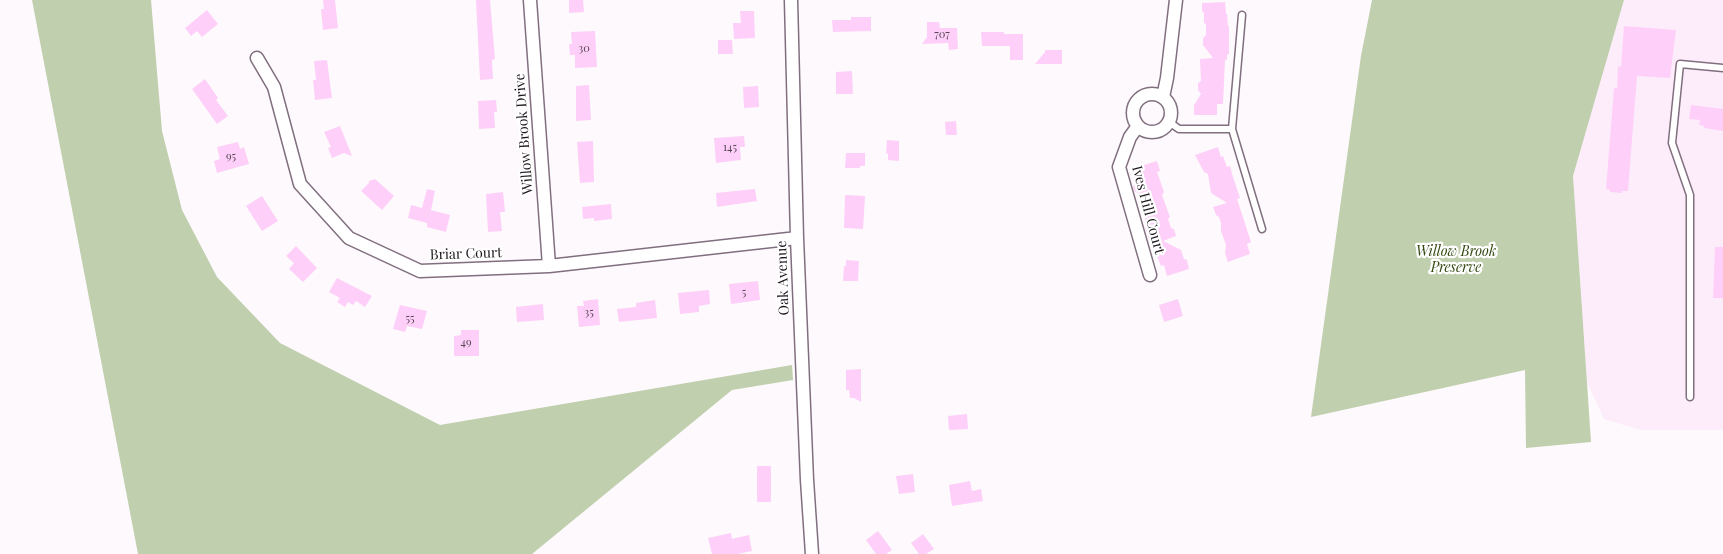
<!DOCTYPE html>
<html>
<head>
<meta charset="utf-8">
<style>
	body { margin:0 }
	canvas { display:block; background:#fdf9fc }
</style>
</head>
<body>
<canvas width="1723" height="554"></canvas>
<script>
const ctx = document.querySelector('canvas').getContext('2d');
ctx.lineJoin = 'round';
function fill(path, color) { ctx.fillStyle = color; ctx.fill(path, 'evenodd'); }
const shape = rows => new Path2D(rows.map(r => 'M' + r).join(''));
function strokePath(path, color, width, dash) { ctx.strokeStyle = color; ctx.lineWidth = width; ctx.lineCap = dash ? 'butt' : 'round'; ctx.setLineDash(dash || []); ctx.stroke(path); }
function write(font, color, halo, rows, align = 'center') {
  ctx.font = font + ' "Playfair Display",serif'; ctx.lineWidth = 4.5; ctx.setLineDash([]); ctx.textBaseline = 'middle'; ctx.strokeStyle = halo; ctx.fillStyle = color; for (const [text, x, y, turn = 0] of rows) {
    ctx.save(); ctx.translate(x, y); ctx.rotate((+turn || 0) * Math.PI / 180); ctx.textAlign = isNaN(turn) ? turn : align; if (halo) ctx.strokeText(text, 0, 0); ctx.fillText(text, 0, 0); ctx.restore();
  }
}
fill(shape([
	[1624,0,1723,0,1723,430,1641,430,1604,419,1587,382,1573,176]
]), '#fdedfb');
fill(shape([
	[32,0,151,0,162,131,182,210,217,277,280,343,440,425,792,365,793,380,732,390,532,554,138,554],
	[1372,0,1624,0,1573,176,1591,442,1526,448,1525,370,1311,417,1361,56]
]), '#c0cfae');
fill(shape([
	[323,0,335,0,338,28,323,30,321,9,324,9],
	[476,0,490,0,495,59,492,60,493,79,480,80],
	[569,0,583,0,584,12,569,13],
	[1225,2,1226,14,1227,14,1228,26,1229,26,1229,54,1227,55,1227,60,1225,60,1223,104,1217,104,1217,115,1194,115,1194,105,1201,94,1198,90,1198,83,1201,81,1200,59,1213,58,1203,45,1203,38,1206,35,1206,24,1204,23,1204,13,1202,11,1202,3],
	[207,10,218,24,202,37,197,31,191,36,185,28],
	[740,11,754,11,755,38,734,39,733,23,741,23],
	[851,17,871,17,871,31,833,32,832,20,851,20],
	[927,22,939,22,940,28,957,28,958,49,949,50,948,43,922,44,927,37],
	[1624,26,1676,30,1670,78,1637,76,1628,191,1622,191,1622,193,1610,192,1610,190,1606,189,1614,88,1617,88,1618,66,1621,67],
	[595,31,597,67,575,68,575,55,570,55,569,44,572,44,571,32],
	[981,32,1004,32,1004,34,1023,34,1023,60,1010,60,1010,46,982,46],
	[718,40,732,40,733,54,718,54],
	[1045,50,1062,50,1062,64,1035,64,1045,52],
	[327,60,332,98,315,100,313,80,316,80,314,61],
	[852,71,853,94,836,94,836,72],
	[205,79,218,98,216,100,228,116,217,124,192,89],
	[589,85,591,120,576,121,576,86],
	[758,86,759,107,744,108,743,87],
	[496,100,497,112,494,112,495,128,479,129,478,101],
	[1691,105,1723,109,1723,131,1704,128,1704,126,1699,125,1700,120,1689,119],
	[956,121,957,135,946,135,945,122],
	[340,126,352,156,344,153,332,158,328,148,331,147,324,132],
	[744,136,745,147,740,147,741,160,716,163,714,138],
	[887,140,899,141,899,161,888,160,888,153,886,154],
	[593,141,594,182,580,183,577,142],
	[238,142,240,149,244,147,249,164,217,173,214,161,220,159,217,147],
	[1218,147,1221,157,1223,156,1227,167,1230,166,1233,177,1240,198,1237,199,1251,242,1247,244,1250,254,1228,262,1225,253,1226,245,1221,231,1221,223,1219,217,1216,215,1213,207,1227,203,1211,193,1208,174,1204,172,1195,155],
	[846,153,865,153,865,166,860,166,860,168,845,168],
	[1157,161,1160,171,1157,172,1164,192,1162,195,1170,217,1168,219,1171,228,1174,229,1176,236,1163,241,1181,250,1184,259,1187,260,1189,269,1167,276,1164,265,1161,266,1157,256,1155,256,1146,230,1145,224,1146,223,1141,207,1142,206,1137,191,1135,192,1133,187,1135,184,1134,180,1137,179,1134,168],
	[375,179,394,196,382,210,361,191,369,183,369,181],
	[427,189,435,191,431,210,450,215,446,232,427,227,427,223,408,218,411,205,422,208],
	[755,189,757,201,717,207,716,193],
	[503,192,505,212,500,212,502,231,488,232,486,194],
	[845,195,865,196,863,229,844,228],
	[262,196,278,221,262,231,246,206],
	[611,204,612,219,594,221,594,218,583,219,582,207],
	[296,246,317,268,303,282,289,269,294,263,286,256],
	[1715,247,1723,247,1723,298,1713,298],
	[846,260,859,261,858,281,843,281,844,266,846,266],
	[337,278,372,296,365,307,356,301,353,305,348,302,345,307,337,302,340,298,329,292],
	[758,281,760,300,731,304,729,284],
	[709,290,710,304,699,306,699,312,680,314,678,293],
	[598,299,600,325,579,327,577,306,584,306,583,301],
	[1178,299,1183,316,1164,322,1159,305],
	[655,300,657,318,619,322,617,309,636,307,636,303],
	[543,304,544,320,517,322,516,307],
	[400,305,427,311,422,329,407,326,405,332,393,329],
	[461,330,479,330,479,356,454,356,454,336,461,335],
	[861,369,861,402,854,398,850,398,849,390,846,390,846,370],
	[967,414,968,429,949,430,948,416],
	[757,466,771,466,771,502,757,502],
	[913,474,915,492,899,494,896,476],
	[970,481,972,491,981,489,983,501,952,506,949,485],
	[878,531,892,550,886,554,876,554,866,540],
	[731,533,732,539,749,535,752,551,737,554,712,554,708,538],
	[923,534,934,549,926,554,919,554,911,543]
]), '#fed0f9');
const service = shape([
	[1169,122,1179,129,1232,129,1242,15],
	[1232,129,1262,229],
	[1690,397,1690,195,1672,143,1680,64,1723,68]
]);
const minor = shape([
	[530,0,549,266],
	[791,0,797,238,807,480,812,554],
	[257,58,274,87,300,184,349,238,420,271,549,266,797,238],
	'1133 113a19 19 0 1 1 38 0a19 19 0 1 1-38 0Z',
	[1163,97,1167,78,1176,0],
	[1138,126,1130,137,1119,167,1150,275]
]);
strokePath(service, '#816f7f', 9);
strokePath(minor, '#816f7f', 15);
strokePath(service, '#fff', 6);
strokePath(minor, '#fff', 12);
write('11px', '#554453', null, [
	["707",942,35],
	["30",584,49],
	["145",730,148],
	["95",231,157],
	["5",744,293],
	["35",589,313],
	["55",410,319],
	["49",466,343]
]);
write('14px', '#1d161c', '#fff', [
	["Willow Brook Drive",524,134,-94],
	["Ives Hill Court",1148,210,75],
	["Briar Court",466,254,-2],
	["Oak Avenue",783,278,-92]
]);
write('italic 14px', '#33470f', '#fff', [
	["Willow Brook",1456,252],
	["Preserve",1456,268]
]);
</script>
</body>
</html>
